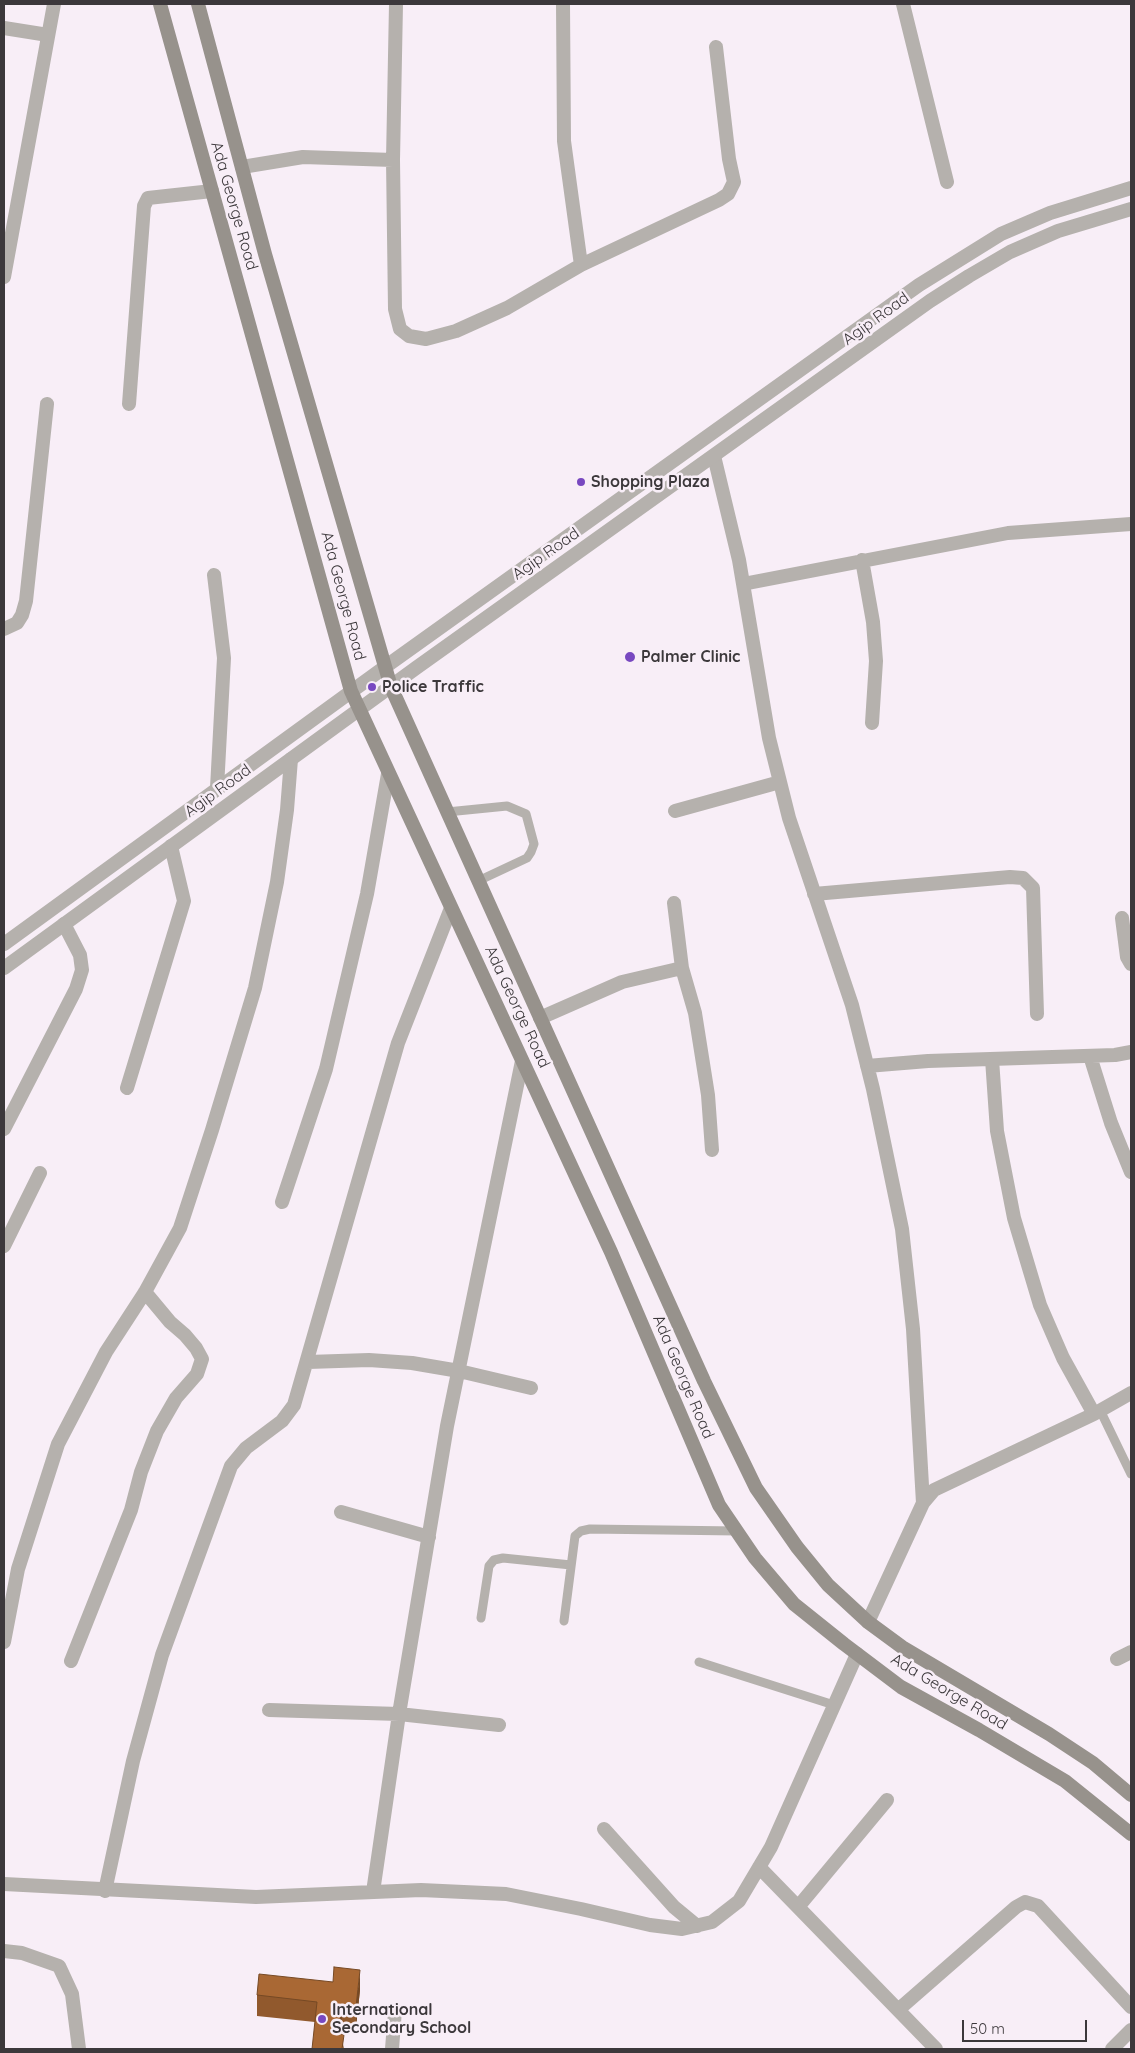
<!DOCTYPE html>
<html>
<head>
<meta charset="utf-8">
<style>
	body { margin:0 }
	#map { position:relative; width:1135px; height:2053px; overflow:hidden; background:#f8eef7; font-family:Quicksand,sans-serif }
	canvas { display:block }
	.frame { position:absolute; inset:0; border:5px solid #3c383b; pointer-events:none }
	.scale { position:absolute; left:962px; top:2020px; width:125px; height:22px; box-sizing:border-box; border:2px solid #3c383b; border-top:0; padding-left:6px; font-size:15px; line-height:18px; white-space:nowrap; color:#3c383b; -webkit-text-stroke:4px #f8eef7; paint-order:stroke }
</style>
</head>
<body>
<div id="map">
<canvas width="1135" height="2053"></canvas>
<div class="frame"></div>
<div class="scale">50 m</div>
</div>
<script>
const ctx = document.querySelector('canvas').getContext('2d');
ctx.lineJoin = 'round';
const shape = rows => new Path2D(rows.map(r => 'M' + r).join(''));
function strokePath(path, color, width, dash) { ctx.strokeStyle = color; ctx.lineWidth = width; ctx.lineCap = dash ? 'butt' : 'round'; ctx.setLineDash(dash || []); ctx.stroke(path); }
function fill(path, color) { ctx.fillStyle = color; ctx.fill(path, 'evenodd'); }
function write(font, color, halo, rows, align = 'center') {
  ctx.font = font + ' Quicksand,sans-serif'; ctx.lineWidth = 5; ctx.setLineDash([]); ctx.textBaseline = 'middle'; ctx.strokeStyle = halo; ctx.fillStyle = color; for (const [text, x, y, turn = 0] of rows) {
    ctx.save(); ctx.translate(x, y); ctx.rotate((+turn || 0) * Math.PI / 180); ctx.textAlign = isNaN(turn) ? turn : align; if (halo) ctx.strokeText(text, 0, 0); ctx.fillText(text, 0, 0); ctx.restore();
  }
}
strokePath(shape([
	[447,812,507,806,526,814,534,844,531,852,527,858,478,881],
	[1100,1410,1131,1474],
	[481,1618,489,1566,494,1560,503,1558,571,1565],
	[564,1621,575,1536,581,1531,590,1529,737,1531],
	[699,1662,834,1705]
]), '#b5b1ad', 9);
strokePath(shape([
	[396,4,393,160,395,309,400,329,409,336,426,339,456,331,507,308,581,265,719,200,728,194,734,182,729,159,716,47],
	[563,4,564,141,581,265],
	[903,4,947,182],
	[4,28,48,35],
	[242,167,303,157,393,160],
	[4,277,54,4],
	[129,404,144,206,148,198,212,191],
	[714,456,739,560,769,738,789,818,852,1005,873,1089,902,1229,913,1329,923,1503],
	[862,560,873,622,876,661,872,723],
	[214,575,224,658,217,788],
	[743,584,1008,533,1131,524],
	[4,629,17,623,22,615,26,601,47,404],
	[675,811,780,782],
	[814,894,1010,877,1023,878,1033,888,1037,1014],
	[674,903,682,968,695,1013,708,1095,712,1150],
	[1122,918,1127,957,1131,964],
	[540,1018,622,982,682,968],
	[1090,1056,1111,1123,1131,1172],
	[992,1059,997,1131,1014,1218,1040,1305,1063,1358,1094,1414],
	[867,1066,928,1061,1115,1055,1131,1052],
	[127,1088,184,901,171,846],
	[4,1129,76,989,82,970,80,955,64,924],
	[282,1202,326,1069,367,894,388,774],
	[4,1246,40,1173],
	[308,1362,369,1360,412,1363,459,1371,531,1388],
	[341,1512,429,1537],
	[868,1622,923,1503,934,1490,1094,1414,1131,1393],
	[4,1642,18,1569,58,1444,106,1352,145,1292,180,1228,212,1130,255,988,277,882,287,810,291,759],
	[1117,1659,1131,1652],
	[71,1661,131,1510,141,1472,157,1431,176,1398,197,1374,202,1359,196,1348,185,1335,170,1322,145,1292],
	[269,1710,399,1714,499,1725],
	[604,1829,674,1907,697,1926],
	[759,1867,936,2049],
	[4,1884,256,1897,421,1890,506,1894,581,1909,650,1925,682,1929,712,1922,739,1901,771,1847,857,1654],
	[105,1891,133,1761,162,1655,231,1466,246,1448,282,1421,294,1405,398,1043,451,908],
	[373,1892,399,1714,447,1426,522,1061],
	[798,1907,887,1800],
	[4,1951,22,1953,59,1966,72,1994,79,2049],
	[898,2010,1016,1907,1025,1902,1038,1906,1131,2007],
	[392,2049,395,2010],
	[1112,2049,1131,2030]
]), '#b5b1ad', 14);
strokePath(shape([
	[4,944,385,667,919,285,1001,234,1050,213,1131,188],
	[4,968,416,668,930,301,969,276,1010,252,1058,231,1131,209]
]), '#b5b1ad', 14);
strokePath(shape([
	[160,4,351,691,611,1252,719,1505,755,1558,794,1604,844,1644,901,1687,979,1730,1065,1781,1131,1834],
	[198,4,265,254,391,687,704,1381,756,1488,797,1547,828,1585,868,1622,902,1647,1049,1734,1093,1763,1131,1795]
]), '#97928c', 14);
fill(shape([
	[360,1990,356,2027,342,2026,341,2034,344,2049,315,2022,257,2016,257,1995]
]), '#91592d');
fill(shape([
	[360,1970,360,1990,356,2027,356,2007],
	[342,2005,342,2026,340,2049,339,2033]
]), '#764924');
const building = shape([
	[334,1967,360,1970,356,2007,342,2005,339,2033,344,2035,342,2049,312,2049,317,2002,257,1995,259,1974,333,1982,334,1967]
]);
fill(building, '#a96834');
strokePath(building, '#764924', 1);
for (const [x, y, r, color] of [
	[581,482,5,"#7848c0"],
	[630,657,6,"#7848c0"],
	[372,687,5,"#7848c0"],
	[322,2019,5,"#7848c0"]
]) { const dot = new Path2D(); dot.arc(x, y, r, 0, 2 * Math.PI); ctx.fillStyle = color; ctx.fill(dot); strokePath(dot, '#f8eef7', 2); }
write('16px', '#3c383b', '#f8eef7', [
	["Ada George Road",234,206,74],
	["Agip Road",876,319,-36],
	["Agip Road",546,554,-35],
	["Ada George Road",343,596,75],
	["Agip Road",218,791,-36],
	["Ada George Road",517,1007,65],
	["Ada George Road",683,1377,67],
	["Ada George Road",949,1692,31]
]);
write('bold 16px', '#3c383b', '#f8eef7', [
	["Shopping Plaza",591,482],
	["Palmer Clinic",641,657],
	["Police Traffic",382,687],
	["International",332,2010],
	["Secondary School",332,2028]
], 'left');
</script>
</body>
</html>
